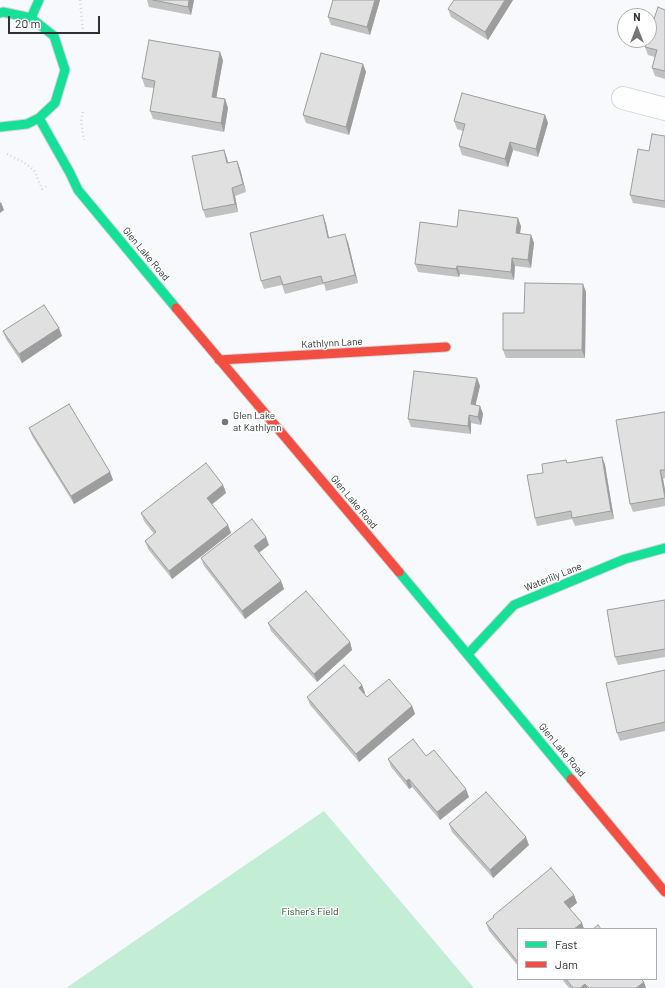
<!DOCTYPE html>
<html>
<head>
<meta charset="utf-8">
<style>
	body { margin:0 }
	#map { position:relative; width:665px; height:988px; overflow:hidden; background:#f7f9fc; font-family:Barlow,sans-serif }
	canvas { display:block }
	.legend { position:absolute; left:517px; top:928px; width:140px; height:52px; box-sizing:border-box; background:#fff; border:1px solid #abacad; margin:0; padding:5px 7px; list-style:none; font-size:12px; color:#2e3031 }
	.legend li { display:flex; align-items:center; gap:8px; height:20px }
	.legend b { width:20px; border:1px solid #abacad }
	.north { position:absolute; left:617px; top:8px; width:40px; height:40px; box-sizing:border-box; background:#fff; border:1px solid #abacad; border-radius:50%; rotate:0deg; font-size:11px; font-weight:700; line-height:16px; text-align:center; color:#2e3031 }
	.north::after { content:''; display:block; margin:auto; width:14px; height:18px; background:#747678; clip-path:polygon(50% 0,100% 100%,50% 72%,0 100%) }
	.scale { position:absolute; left:8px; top:16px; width:92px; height:18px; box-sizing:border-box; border:2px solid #2e3031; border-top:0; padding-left:5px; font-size:12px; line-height:14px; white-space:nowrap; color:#2e3031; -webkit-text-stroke:3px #fff; paint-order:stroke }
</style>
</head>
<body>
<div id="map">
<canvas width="665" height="988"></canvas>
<ul class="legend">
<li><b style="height:5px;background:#16e098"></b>Fast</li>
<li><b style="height:5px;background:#f24e42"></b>Jam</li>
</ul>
<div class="north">N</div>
<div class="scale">20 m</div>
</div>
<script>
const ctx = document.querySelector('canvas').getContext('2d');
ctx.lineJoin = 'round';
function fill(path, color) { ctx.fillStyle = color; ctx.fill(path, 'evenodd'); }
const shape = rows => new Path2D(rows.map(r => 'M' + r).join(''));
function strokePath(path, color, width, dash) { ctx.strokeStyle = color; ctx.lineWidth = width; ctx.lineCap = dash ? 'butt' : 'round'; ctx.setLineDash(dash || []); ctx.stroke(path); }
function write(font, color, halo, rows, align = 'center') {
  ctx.font = font + ' Barlow,sans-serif'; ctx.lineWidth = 3; ctx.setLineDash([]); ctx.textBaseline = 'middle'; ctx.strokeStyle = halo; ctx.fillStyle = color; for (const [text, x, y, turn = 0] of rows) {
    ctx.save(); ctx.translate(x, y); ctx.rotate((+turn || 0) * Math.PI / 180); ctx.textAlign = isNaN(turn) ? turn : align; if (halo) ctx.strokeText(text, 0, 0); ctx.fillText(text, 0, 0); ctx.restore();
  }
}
fill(shape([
	[324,811,474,988,66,988]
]), '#c3eed5');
const street = shape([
	[623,98,665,109]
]);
const fast = shape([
	[0,13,3,12,31,18,54,36,65,70,55,103,39,118,27,124,0,127],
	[31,18,39,0],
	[39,118,70,173,78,190,176,308],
	[399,572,571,779],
	[468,654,514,605,625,559,665,548]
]);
const jam = shape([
	[176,308,399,572],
	[219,360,446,347],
	[571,779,665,892]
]);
strokePath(street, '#d5d6d8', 24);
strokePath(fast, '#d5d6d8', 11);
strokePath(jam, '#d5d6d8', 11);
strokePath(shape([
	[80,0,83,31],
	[83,112,81,121,84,140],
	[7,154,23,162,34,170,42,189,47,186]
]), '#d6d7d7', 2.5, [1, 3]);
strokePath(street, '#fefeff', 22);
strokePath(fast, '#16e098', 9);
strokePath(jam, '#f24e42', 9);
fill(shape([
	[147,0,194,0,191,15,149,7],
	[333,0,380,0,370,35,331,25,328,17],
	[513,0,488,40,451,17,448,9],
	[665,10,665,79,655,76,652,68,655,57,648,55,645,47],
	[223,60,216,98,225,99,228,108,224,132,153,119,150,111,154,88,145,87,142,78],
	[363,64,366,72,349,135,306,123,303,115],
	[545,115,548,123,538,157,513,150,508,167,462,155,459,146,463,131,457,129,454,121],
	[665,136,665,208,633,203,630,195,649,151],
	[224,150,228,163,237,161,240,169,246,192,235,196,238,212,206,218,203,210],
	[323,215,326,224,329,238,348,242,358,283,326,291,324,284,285,294,282,285,264,289,261,281],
	[521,226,520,234,531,235,534,243,531,268,515,266,514,280,460,274,459,277,418,272,415,264,457,227],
	[586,292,585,358,506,358,503,350,524,313],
	[59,328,62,336,22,363,6,339,3,331],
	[477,378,480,386,475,405,480,406,483,414,481,425,471,423,471,434,411,427,408,419],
	[665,412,665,478,663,479,665,490,665,506,633,512,630,504],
	[29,428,110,472,113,480,74,504,32,436],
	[602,457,605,465,614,519,575,526,572,519,537,526,535,518,543,473,567,463],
	[223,485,226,493,212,504,228,525,231,533,172,579,148,549,145,541,154,534,144,521,141,513],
	[269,545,259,553,281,581,284,589,245,619,204,566,201,558],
	[665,600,665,657,618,665,615,657],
	[268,623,350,642,352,650,317,682,271,631],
	[665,670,665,731,620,741,617,733],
	[362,685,365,693,364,694,367,697,412,706,415,714,359,762,310,705,307,697],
	[426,756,469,797,440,820,412,787,409,789,391,767,388,759],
	[449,824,529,845,493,878,452,832],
	[574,895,577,903,570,909,582,923,584,929,518,929,518,966,489,931,486,923],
	[562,979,641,979,646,988,569,988]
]), '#c1c1c2');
fill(shape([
	[189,0,194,0,191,15,188,7],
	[375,0,380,0,370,35,367,27],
	[505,0,513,0,488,40,485,32],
	[220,52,223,60,215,105,212,97],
	[363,64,366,72,349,135,346,127],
	[225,99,228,108,224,132,221,123],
	[545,115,548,123,538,157,536,149],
	[510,142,513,150,508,167,505,159],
	[224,150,227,158,230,171,227,163],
	[237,161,240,169,246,192,243,184],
	[232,188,235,196,238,212,235,204],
	[1,202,4,210,0,213,0,203],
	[323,215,326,224,331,247,328,238],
	[518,218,521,226,519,241,516,233],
	[345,234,348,242,358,283,355,275],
	[531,235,534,243,531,268,528,260],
	[512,258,515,266,514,280,511,272],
	[457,266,460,274,459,277,456,269],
	[583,284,586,292,585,358,582,350],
	[59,328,62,336,22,363,19,354],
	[477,378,480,386,474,412,471,404],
	[480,406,483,414,481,425,478,417],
	[469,415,471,423,471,434,468,426],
	[602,457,605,465,614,519,611,511],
	[660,470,663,479,665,490,665,498],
	[110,472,113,480,74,504,71,496],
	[223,485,226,493,210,506,207,498],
	[228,525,231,533,172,579,169,571],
	[266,537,269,545,257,554,254,546],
	[281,581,284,589,245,619,242,611],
	[350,642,352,650,317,682,314,674],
	[362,685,365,693,362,696,359,688],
	[412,706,415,714,359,762,356,754],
	[409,779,412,787,409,789,406,781],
	[466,789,469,797,440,820,437,812],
	[526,837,529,845,493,878,490,870],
	[574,895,577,903,567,910,564,902],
	[582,923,584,929,574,929],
	[644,982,646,988,636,988],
	[585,984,587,988,580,988]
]), '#9d9d9e');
const building = shape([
	[153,0,189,0,188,7,153,0],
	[333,0,375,0,367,27,328,17,333,0],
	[454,0,505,0,485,32,448,9,454,0],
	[658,7,665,10,665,71,652,68,657,50,645,47,647,40,649,40,649,34,658,7],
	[149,40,220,52,212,97,225,99,221,123,150,111,155,81,142,78,149,40],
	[321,53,363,64,346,127,303,115,321,53],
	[462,93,545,115,536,149,510,142,505,159,459,146,465,124,454,121,462,93],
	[652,134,665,136,665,201,630,195,638,149,649,151,652,134],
	[224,150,227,163,237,161,243,184,232,188,235,204,203,210,192,156,224,150],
	[459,210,518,218,516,233,531,235,528,260,512,258,511,272,457,266,456,269,415,264,420,222,457,227,459,210],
	[323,215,328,238,345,234,355,275,323,283,321,276,283,285,280,276,261,281,250,233,323,215],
	[525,283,583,284,582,350,503,350,503,313,524,313,525,283],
	[44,305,59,328,19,354,3,331,44,305],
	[414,371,477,378,471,404,480,406,478,417,469,415,468,426,408,419,414,371],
	[69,404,110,472,71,496,29,428,69,404],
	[665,412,665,470,660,470,665,498,630,504,616,420,665,412],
	[602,457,611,511,572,518,571,511,535,518,527,475,543,473,542,464,566,460,567,463,602,457],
	[206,463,223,485,207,498,228,525,169,571,145,541,156,532,141,513,206,463],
	[252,519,266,537,254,546,281,581,242,611,201,558,252,519],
	[306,591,350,642,314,674,268,623,306,591],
	[665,600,665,649,615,657,607,610,665,600],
	[344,665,362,685,359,688,367,697,389,679,412,706,356,754,307,697,344,665],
	[665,670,665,722,617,733,606,683,665,670],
	[413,739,426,756,434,750,466,789,437,812,409,779,406,781,388,759,413,739],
	[486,792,526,837,490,870,449,824,486,792],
	[551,868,574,895,564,902,582,923,574,929,518,929,518,962,486,923,494,917,493,916,551,868],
	[598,925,601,929,593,929,598,925],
	[566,979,641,979,644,982,636,988,589,988,585,984,580,988,573,988,566,979]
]);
fill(building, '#e0e0e1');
strokePath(building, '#9d9d9e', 1);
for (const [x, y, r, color] of [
	[225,422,4,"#747678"]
]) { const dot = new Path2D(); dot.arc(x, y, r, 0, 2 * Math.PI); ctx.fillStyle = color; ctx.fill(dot); strokePath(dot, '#fff', 1.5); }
write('10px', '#2e3031', '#fff', [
	["Glen Lake Road",146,254,50],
	["Kathlynn Lane",332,343,-3],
	["Glen Lake Road",354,502,50],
	["Waterlily Lane",553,577,-22],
	["Glen Lake Road",562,750,50]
]);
write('10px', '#2e3031', '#fff', [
	["Glen Lake",233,416],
	["at Kathlynn",233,428]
], 'left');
write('10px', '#1e462e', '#fff', [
	["Fisher's Field",310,912]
]);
</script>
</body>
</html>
